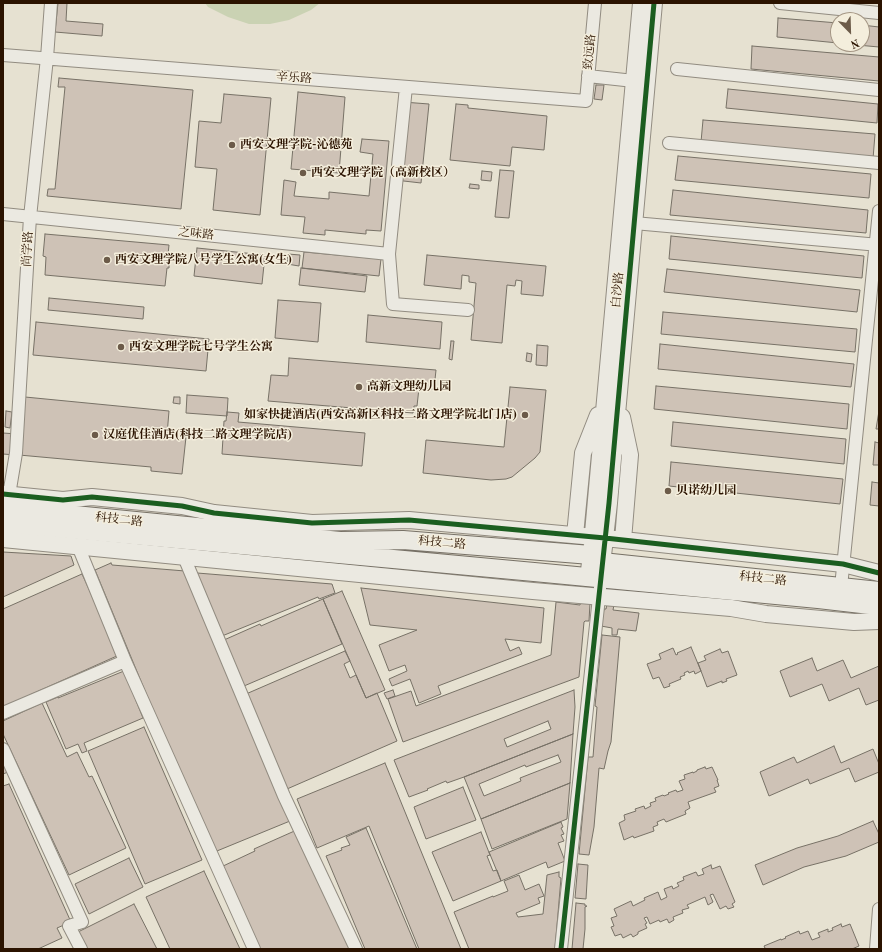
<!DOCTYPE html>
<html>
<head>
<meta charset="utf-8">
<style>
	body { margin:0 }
	#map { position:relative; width:882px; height:952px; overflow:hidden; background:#e6e1d1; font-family:"Old Standard TT",serif }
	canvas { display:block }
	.frame { position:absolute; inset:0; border:4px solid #2b1300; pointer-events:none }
	.north { position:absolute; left:830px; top:12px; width:40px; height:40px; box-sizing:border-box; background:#f4eedc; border:1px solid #a49684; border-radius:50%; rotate:157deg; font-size:11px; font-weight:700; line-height:16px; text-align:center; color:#2b1300 }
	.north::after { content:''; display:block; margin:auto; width:14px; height:18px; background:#6c5b49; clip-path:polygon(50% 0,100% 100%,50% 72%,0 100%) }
</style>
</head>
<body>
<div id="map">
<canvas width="882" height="952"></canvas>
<div class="frame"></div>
<div class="north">N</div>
</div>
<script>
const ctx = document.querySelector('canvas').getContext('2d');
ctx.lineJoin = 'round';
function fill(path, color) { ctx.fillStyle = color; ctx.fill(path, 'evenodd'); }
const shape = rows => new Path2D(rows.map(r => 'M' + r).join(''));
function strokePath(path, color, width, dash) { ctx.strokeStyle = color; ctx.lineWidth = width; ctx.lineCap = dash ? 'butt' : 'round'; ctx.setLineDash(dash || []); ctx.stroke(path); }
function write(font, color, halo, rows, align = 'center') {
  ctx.font = font + ' "Old Standard TT","Noto Serif SC",serif'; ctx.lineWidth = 3; ctx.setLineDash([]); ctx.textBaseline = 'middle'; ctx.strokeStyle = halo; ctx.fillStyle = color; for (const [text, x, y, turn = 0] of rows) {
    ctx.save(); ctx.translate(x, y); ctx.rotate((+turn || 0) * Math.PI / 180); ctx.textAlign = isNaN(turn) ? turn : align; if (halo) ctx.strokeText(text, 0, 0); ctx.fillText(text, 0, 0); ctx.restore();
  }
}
fill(shape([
	[205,3,320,3,311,10,289,20,270,24,249,24,228,17,208,7]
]), '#cad2b3');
const building = shape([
	[58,3,67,3,66,21,103,24,102,36,55,32,58,3],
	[778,18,838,23,838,43,777,37,778,18],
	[862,25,879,27,879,47,846,44,862,44,862,25],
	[752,46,879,57,879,81,751,69,752,46],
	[59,78,193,90,181,209,47,196,48,189,55,189,65,87,58,87,59,78],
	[596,85,604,85,602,100,594,99,596,85],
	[728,89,878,104,877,123,726,108,728,89],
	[298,92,345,97,339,173,291,169,298,92],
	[224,94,271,98,260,215,213,210,217,169,195,167,199,121,221,123,224,94],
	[403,102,429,104,421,183,395,180,403,102],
	[456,104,468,105,468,108,547,116,544,150,512,147,510,166,450,160,456,104],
	[703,120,875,134,873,159,701,142,703,120],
	[362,139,389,141,381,231,366,230,366,234,325,230,325,235,303,233,305,217,281,215,284,180,296,182,294,196,329,199,329,192,369,196,373,154,360,152,362,139],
	[678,156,871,174,869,198,675,180,678,156],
	[500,170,514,171,509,218,495,217,500,170],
	[482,171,492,172,491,181,481,180,482,171],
	[470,184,479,185,479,189,469,188,470,184],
	[673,190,868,210,866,233,670,215,673,190],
	[45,234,169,245,167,264,169,264,169,268,167,268,165,286,45,275,46,257,43,256,45,234],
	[671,236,864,256,862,278,669,259,671,236],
	[197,248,265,255,262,284,194,276,197,248],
	[304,252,381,259,379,276,302,268,304,252],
	[288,254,300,255,299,266,287,264,288,254],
	[427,255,546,266,543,296,521,294,522,281,516,280,515,286,507,285,502,343,471,340,476,283,469,282,469,276,462,275,461,289,424,285,427,255],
	[301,268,367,276,365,292,299,285,301,268],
	[667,269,860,290,857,312,664,292,667,269],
	[49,298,144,307,143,319,48,310,49,298],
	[278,300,321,303,318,342,275,338,278,300],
	[663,312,857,329,855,352,661,334,663,312],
	[368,315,442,322,440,349,366,342,368,315],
	[36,322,209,339,206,371,33,355,36,322],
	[451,341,454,341,452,360,449,359,451,341],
	[660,344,854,364,851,387,658,369,660,344],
	[537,345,548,346,547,366,536,365,537,345],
	[527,353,532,354,531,362,526,361,527,353],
	[289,358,436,370,434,389,419,388,417,406,414,406,413,413,268,401,271,375,288,376,289,358],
	[656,386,849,404,847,429,654,409,656,386],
	[510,387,546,390,540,452,535,458,512,477,506,479,491,480,423,473,426,440,504,447,510,387],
	[187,395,228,398,227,416,186,413,187,395],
	[25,397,169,411,167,435,186,437,182,474,151,471,151,467,19,455,25,397],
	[174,397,180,397,180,404,173,403,174,397],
	[6,411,12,412,10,428,5,427,6,411],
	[879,411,879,429,876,429,879,411],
	[227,412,239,413,238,422,365,433,362,466,222,454,224,421,226,421,227,412],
	[673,422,846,439,844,464,671,446,673,422],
	[3,433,17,434,15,455,3,454,3,433],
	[875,442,879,443,879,465,873,465,875,442],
	[671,462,843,479,840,504,669,486,671,462],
	[872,482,879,483,879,506,870,505,872,482],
	[3,552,71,556,74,565,3,597,3,552],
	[111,563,112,565,185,571,290,821,212,853,95,570,111,563],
	[197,573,332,584,335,593,319,599,318,597,222,636,197,574,197,573],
	[82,574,119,655,3,707,3,609,82,574],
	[361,588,544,608,541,643,505,639,510,651,519,647,522,654,438,686,441,694,419,703,410,679,392,686,389,679,407,671,405,665,389,671,379,645,417,630,370,625,361,588],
	[342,591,385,690,366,698,323,599,342,591],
	[323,599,342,644,244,686,224,640,260,624,261,626,323,599],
	[581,601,590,603,589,621,585,621,584,622,579,677,403,742,388,699,411,691,416,706,551,655,556,602,580,605,581,601],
	[607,604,614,605,613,610,639,613,636,631,618,629,617,635,612,635,612,628,601,626,604,609,606,609,607,604],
	[602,635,620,637,611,742,608,751,604,769,599,768,594,827,589,855,579,854,588,757,593,757,597,707,595,706,602,635],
	[691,647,701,671,695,674,694,671,689,673,688,671,684,673,685,675,680,677,681,679,669,684,670,686,664,688,659,677,653,679,647,664,661,659,659,654,673,648,676,655,678,654,677,653,691,647],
	[720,649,722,653,728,651,737,675,726,679,727,681,722,683,722,681,707,687,698,663,706,660,704,656,720,649],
	[345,651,350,661,344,664,350,678,356,675,366,698,377,693,397,741,287,789,246,694,345,651],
	[812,658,817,671,843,660,851,678,879,666,879,700,866,705,859,688,829,701,822,684,790,697,780,671,812,658],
	[124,671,143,718,84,743,87,751,82,753,78,744,66,749,46,702,58,697,58,698,124,671],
	[393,690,395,696,387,699,384,693,393,690],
	[574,690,575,707,573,734,464,777,447,783,446,781,427,789,428,790,409,797,394,760,574,690],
	[548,721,551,729,507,747,504,739,548,721],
	[42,703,67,757,77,752,89,777,92,776,126,848,69,875,3,734,3,721,42,703],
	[144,727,202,860,145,884,88,751,144,727],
	[573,734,570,783,481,819,464,777,573,734],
	[558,755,561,762,520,778,521,781,484,796,479,784,525,765,526,767,558,755],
	[834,746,841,763,873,749,879,764,879,772,855,782,849,768,810,784,808,779,769,796,760,772,794,757,797,763,834,746],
	[3,761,8,772,3,774,3,761],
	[385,763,461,949,419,949,369,826,317,848,297,799,385,763],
	[705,767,706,769,712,767,718,780,717,780,719,786,714,788,716,792,688,802,690,808,685,811,686,814,666,822,664,819,657,822,658,825,653,827,654,831,634,838,633,836,624,840,619,823,625,820,624,815,636,811,635,809,644,806,645,809,651,806,650,803,656,801,655,798,663,795,664,796,669,794,668,793,676,790,677,792,683,790,679,781,685,779,684,775,693,772,693,773,697,771,697,770,705,767],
	[570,783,567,819,492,849,481,819,570,783],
	[9,784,71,922,57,928,62,938,38,949,3,949,3,786,9,784],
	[463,787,476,820,426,839,414,807,463,787],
	[873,821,879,834,879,842,846,856,804,867,763,885,755,865,797,848,838,836,873,821],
	[561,822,563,827,561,828,564,834,561,835,564,841,558,843,565,861,548,868,546,862,501,881,489,852,561,822],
	[366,828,417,949,365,949,326,856,342,850,341,848,350,845,346,837,366,828],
	[299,829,353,949,258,949,221,867,255,851,254,849,299,829],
	[481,832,490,855,487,856,493,871,497,870,501,881,453,901,432,852,481,832],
	[129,858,143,887,89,914,75,884,129,858],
	[578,864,588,865,586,899,575,898,578,864],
	[711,865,712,869,720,866,735,902,732,904,734,907,728,909,726,906,720,909,713,894,710,895,713,902,708,905,705,897,687,905,689,908,682,910,683,913,673,917,674,920,669,923,667,919,660,922,659,920,650,924,647,917,644,918,647,923,645,924,647,928,638,932,638,934,633,937,631,934,623,938,621,934,615,936,611,927,614,926,611,918,617,916,614,909,631,901,633,906,645,900,644,898,658,892,661,900,667,897,664,889,672,886,673,889,679,886,677,883,684,880,683,877,696,872,698,876,704,874,702,869,711,865],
	[204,871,240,949,170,949,146,897,204,871],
	[559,872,559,877,561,878,555,949,469,949,454,912,493,896,493,897,508,891,504,881,519,875,525,890,539,884,544,896,538,898,540,903,516,913,518,917,543,914,547,875,559,872],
	[576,903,585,904,585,906,587,906,585,907,585,929,583,949,572,949,576,903],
	[134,904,157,949,84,949,76,933,134,904],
	[841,924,842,927,850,924,859,946,852,949,763,949,765,948,764,946,781,939,781,940,786,938,785,937,799,931,800,934,808,931,812,940,820,937,818,933,828,929,828,932,833,930,832,928,841,924]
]);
fill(building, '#cec2b6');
strokePath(building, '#777166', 1);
const minor = shape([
	[780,3,879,13],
	[3,55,586,101,595,3],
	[677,69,879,90],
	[588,76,634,81],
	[406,87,389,254,393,304,468,310],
	[669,143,879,163],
	[3,214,389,254],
	[634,223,879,245],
	[9,495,16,453,30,217,47,58,51,3],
	[78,546,125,661,254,949],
	[184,557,284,796,356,949],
	[841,587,879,211],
	[3,713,125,661],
	[3,749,82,922,69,926,81,949],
	[561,949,600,588],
	[876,949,879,909]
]);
const tertiary = shape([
	[622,417,630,455,623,540],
	[3,494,63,500,92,497,182,506,214,513,312,523,409,520,605,538,843,564,879,573],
	[575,535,583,453,598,415],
	[3,539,533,591,731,608,766,614,854,622,879,621],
	[601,573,609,503,654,3],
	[588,578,591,555,641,3]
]);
const secondary = shape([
	[3,508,340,541,403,540,591,555,602,562,879,591],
	[3,523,534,572,818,599,879,606]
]);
strokePath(minor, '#928c81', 14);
strokePath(tertiary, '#928c81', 18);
strokePath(secondary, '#777166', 20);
strokePath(minor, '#ebe9e1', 12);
strokePath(tertiary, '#ebe9e1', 16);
strokePath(secondary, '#ebe9e1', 18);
strokePath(shape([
	[3,494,63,500,92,497,182,506,214,513,312,523,409,520,605,538,843,564,879,573],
	[561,949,609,503,654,3]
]), '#1b5e20', 5);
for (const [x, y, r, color] of [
	[232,145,4,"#6c5b49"],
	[303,173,4,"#6c5b49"],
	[107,260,4,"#6c5b49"],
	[121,347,4,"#6c5b49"],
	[359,387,4,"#6c5b49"],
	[525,415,4,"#6c5b49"],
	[95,435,4,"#6c5b49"],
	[668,491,4,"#6c5b49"]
]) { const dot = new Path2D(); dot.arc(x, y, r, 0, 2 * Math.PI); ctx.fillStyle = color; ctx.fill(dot); strokePath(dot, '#f4eedc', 1.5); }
write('12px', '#2b1300', '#f4eedc', [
	["致远路",590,52,-85],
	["辛乐路",294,78,4],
	["之味路",196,234,6],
	["尚学路",28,249,-87],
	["白沙路",618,290,-85],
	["科技二路",119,520,6],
	["科技二路",442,543,5],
	["科技二路",763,579,6]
]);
write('bold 12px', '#2b1300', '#f4eedc', [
	["西安文理学院-沁德苑",240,145],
	["西安文理学院（高新校区）",311,173],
	["西安文理学院八号学生公寓(女生)",115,260],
	["西安文理学院七号学生公寓",129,347],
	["高新文理幼儿园",367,387],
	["如家快捷酒店(西安高新区科技二路文理学院北门店)",517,415,"right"],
	["汉庭优佳酒店(科技二路文理学院店)",103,435],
	["贝诺幼儿园",676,491]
], 'left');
</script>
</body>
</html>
